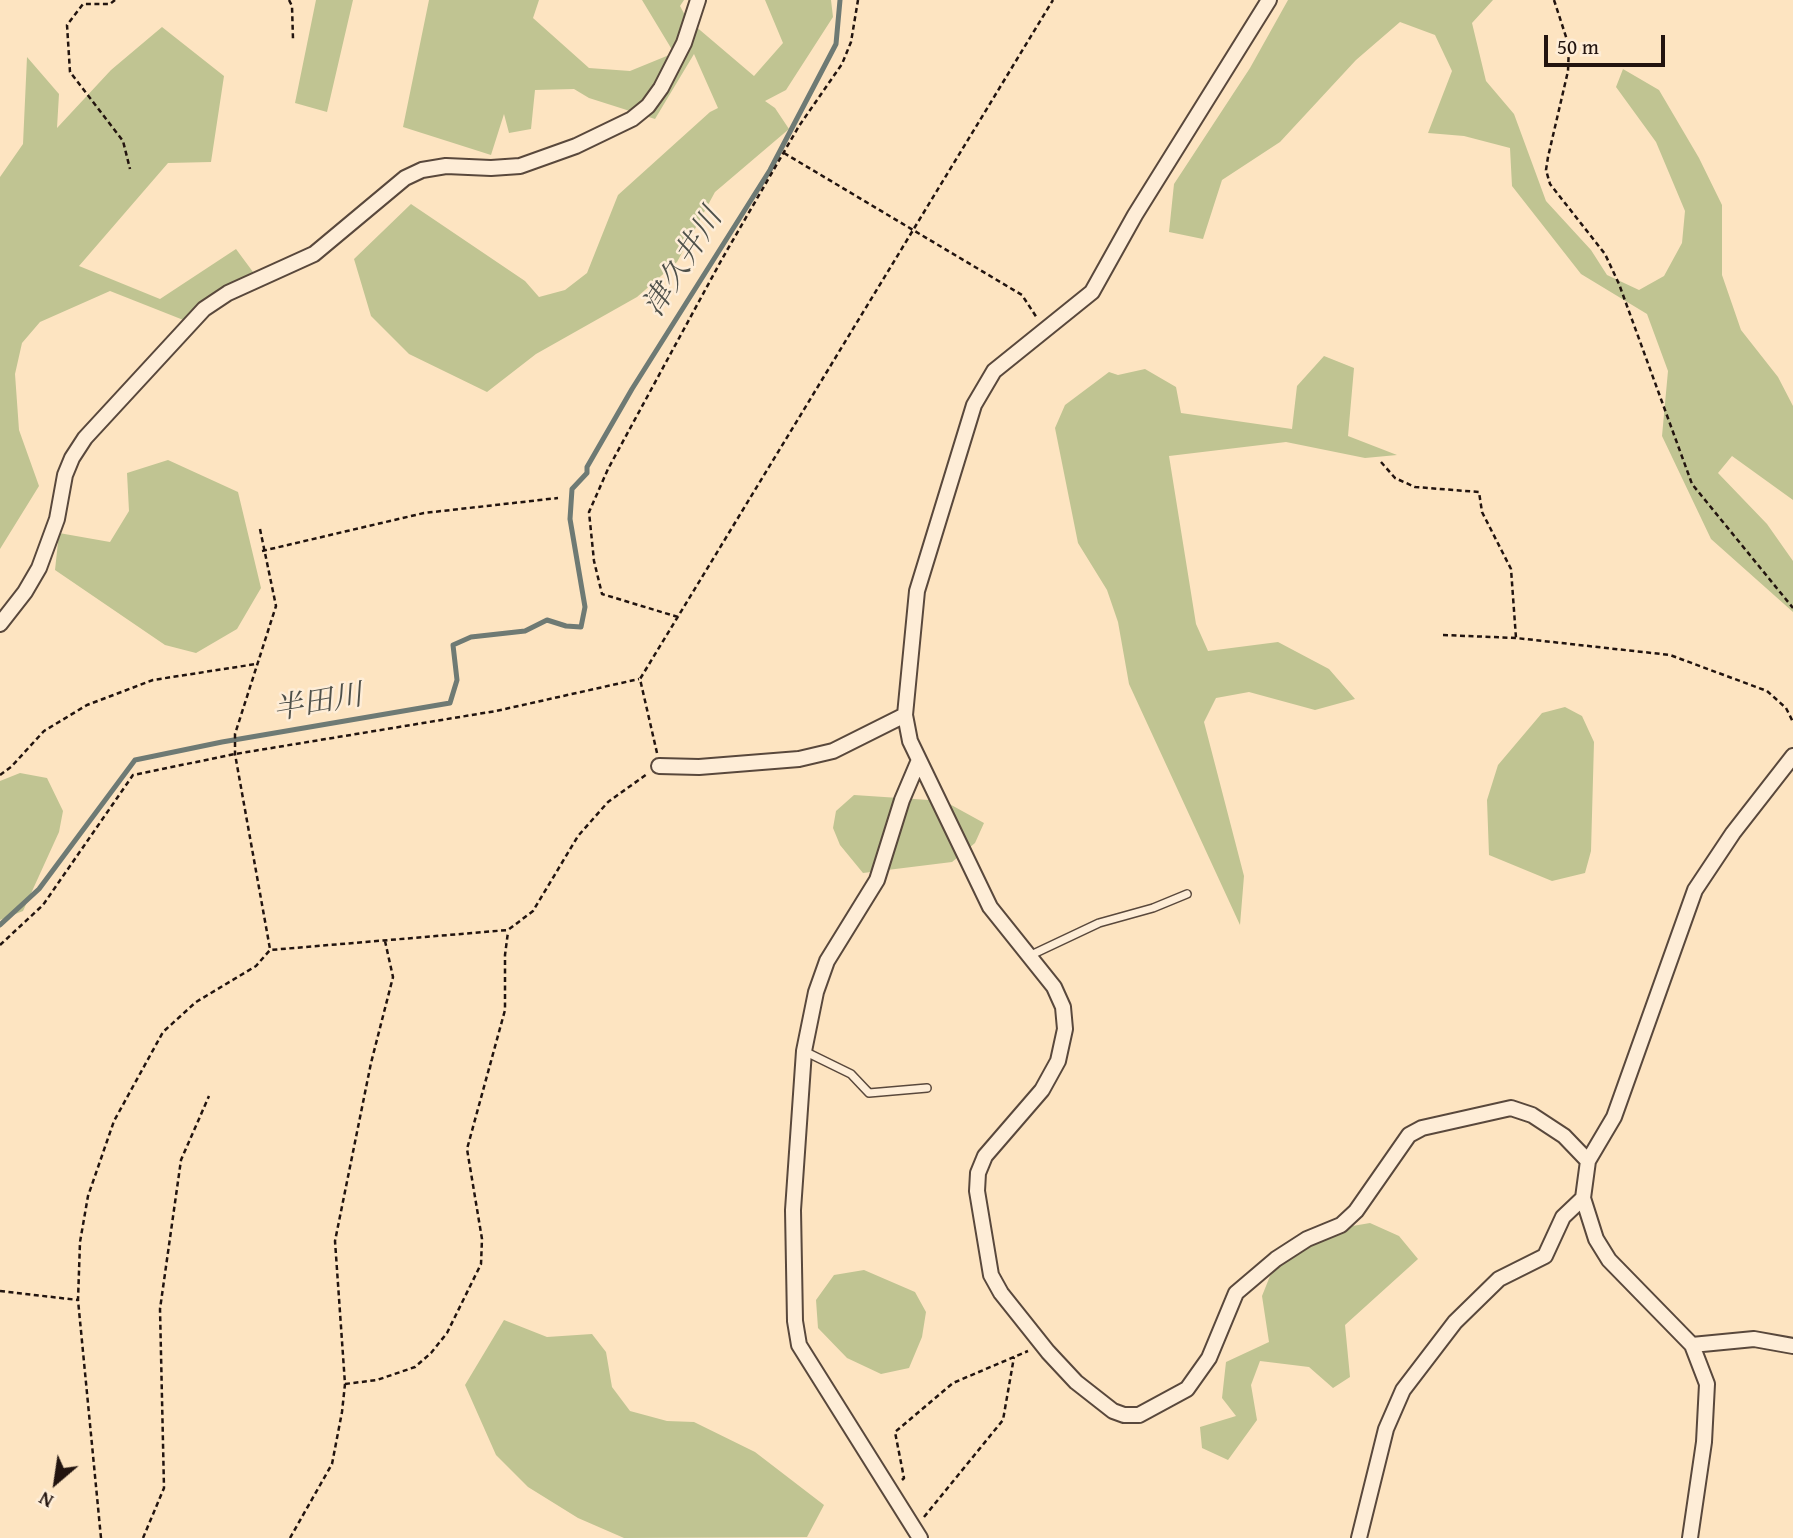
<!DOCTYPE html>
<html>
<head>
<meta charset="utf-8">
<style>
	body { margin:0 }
	#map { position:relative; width:1793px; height:1538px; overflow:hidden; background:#fde4c1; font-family:"Gentium Book Plus",serif }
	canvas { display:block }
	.north { position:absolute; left:21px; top:1447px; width:70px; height:70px; -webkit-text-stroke:5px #feedd7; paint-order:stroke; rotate:209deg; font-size:19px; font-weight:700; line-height:28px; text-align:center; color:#22140f }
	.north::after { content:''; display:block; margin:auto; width:24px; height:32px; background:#22140f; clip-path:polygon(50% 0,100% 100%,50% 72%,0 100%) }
	.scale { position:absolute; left:1544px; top:35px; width:121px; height:32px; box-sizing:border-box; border:4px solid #22140f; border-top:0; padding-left:9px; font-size:21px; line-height:24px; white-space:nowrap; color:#22140f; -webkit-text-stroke:5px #feedd7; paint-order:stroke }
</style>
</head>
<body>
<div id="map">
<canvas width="1793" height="1538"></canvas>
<div class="north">N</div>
<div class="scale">50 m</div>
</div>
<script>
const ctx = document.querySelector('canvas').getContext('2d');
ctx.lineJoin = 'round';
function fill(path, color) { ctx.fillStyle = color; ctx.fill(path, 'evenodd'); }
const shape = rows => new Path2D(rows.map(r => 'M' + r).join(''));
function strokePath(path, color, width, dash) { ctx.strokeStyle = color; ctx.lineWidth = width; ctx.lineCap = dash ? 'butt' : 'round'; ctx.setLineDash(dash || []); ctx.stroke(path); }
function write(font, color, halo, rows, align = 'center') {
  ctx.font = font + ' "Gentium Book Plus","Noto Serif JP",serif'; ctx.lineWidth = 5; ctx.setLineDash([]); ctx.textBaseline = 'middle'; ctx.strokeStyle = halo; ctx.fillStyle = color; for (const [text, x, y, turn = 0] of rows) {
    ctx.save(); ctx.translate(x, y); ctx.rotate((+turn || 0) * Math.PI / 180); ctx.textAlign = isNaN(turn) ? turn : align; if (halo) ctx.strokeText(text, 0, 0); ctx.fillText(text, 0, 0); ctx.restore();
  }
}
fill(shape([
	[316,0,353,0,327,112,295,103],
	[429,0,539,0,533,18,589,68,630,71,674,53,642,0,684,0,680,6,687,19,754,76,783,43,765,0,831,0,833,17,786,90,765,101,775,108,789,129,715,192,677,262,637,297,536,354,487,392,409,354,371,316,354,259,411,204,525,281,539,297,565,290,587,273,618,195,710,112,718,108,694,54,655,119,589,98,574,89,535,90,531,129,509,133,504,114,491,155,403,127],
	[1288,0,1493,0,1472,23,1486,81,1514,114,1546,201,1591,250,1607,275,1639,290,1664,276,1682,243,1685,211,1656,142,1616,87,1623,69,1659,90,1699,158,1722,205,1722,275,1741,330,1778,377,1793,406,1793,500,1732,456,1718,473,1767,524,1793,561,1793,612,1711,539,1662,436,1668,371,1647,314,1581,274,1512,186,1510,148,1464,136,1428,133,1452,71,1435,35,1400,22,1356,60,1280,142,1222,180,1203,239,1169,232,1174,184,1250,68],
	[162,27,224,76,211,162,168,163,79,266,160,299,236,249,253,272,239,288,191,323,110,291,40,322,22,343,15,374,19,430,39,486,0,549,0,177,23,144,27,57,59,94,57,128,111,70],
	[1324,356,1354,368,1348,436,1397,455,1365,458,1286,442,1169,456,1196,624,1208,651,1278,642,1329,669,1355,699,1315,710,1249,692,1216,698,1204,722,1244,876,1240,925,1129,684,1118,622,1107,590,1078,543,1055,428,1065,405,1109,372,1118,375,1145,369,1176,387,1181,413,1292,429,1297,386],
	[168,460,238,492,261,588,237,629,196,653,165,645,55,570,59,533,110,542,129,511,127,473],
	[1565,707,1582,716,1594,742,1591,851,1585,873,1552,881,1489,855,1487,800,1498,765,1542,713],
	[20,773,47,778,63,811,59,832,23,911,0,920,0,781],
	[854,795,944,801,984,823,975,843,952,862,863,873,840,845,833,828,836,811],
	[1370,1223,1399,1236,1418,1259,1345,1325,1350,1377,1333,1388,1309,1367,1260,1361,1251,1385,1257,1420,1228,1460,1202,1448,1200,1427,1236,1416,1222,1398,1226,1362,1269,1342,1262,1296,1270,1276,1294,1251,1335,1229],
	[864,1270,915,1292,926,1312,922,1337,909,1368,881,1374,847,1358,818,1328,816,1300,834,1275],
	[504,1320,547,1337,592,1334,606,1352,612,1387,630,1411,667,1421,694,1422,755,1452,824,1505,807,1537,624,1538,578,1518,528,1487,496,1455,465,1385]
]), '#c0c492');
strokePath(shape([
	[0,925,39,889,135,760,222,742,450,703,457,680,453,645,471,637,525,631,547,620,566,626,581,627,585,607,570,519,572,489,587,473,587,467,632,389,770,170,836,44,840,0]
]), '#6e7a74', 5);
const lane = shape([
	[1029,956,1099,923,1153,908,1187,894],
	[804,1051,851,1074,869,1093,927,1088]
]);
const street = shape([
	[1269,0,1135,215,1092,292,994,371,974,405,917,591,905,715,910,741,990,907,1054,987,1063,1007,1065,1029,1058,1061,1042,1090,985,1156,978,1173,977,1191,991,1275,1001,1293,1048,1352,1076,1382,1113,1411,1124,1415,1139,1415,1187,1389,1209,1358,1236,1293,1276,1259,1307,1239,1341,1225,1356,1211,1409,1135,1422,1128,1511,1108,1532,1115,1564,1136,1588,1161],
	[0,624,25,592,39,568,57,519,65,475,72,458,85,438,204,309,228,293,314,254,405,178,422,170,446,166,491,168,520,166,576,146,632,119,648,106,661,88,684,43,698,0],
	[919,760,902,800,877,880,827,961,816,992,804,1051,793,1210,795,1321,799,1345,920,1538],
	[659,766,699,767,799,759,833,751,905,715],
	[1692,1345,1754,1339,1793,1346],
	[1359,1538,1386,1429,1403,1390,1455,1322,1499,1279,1545,1256,1563,1217,1583,1198],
	[1690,1538,1704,1442,1707,1384,1692,1345,1609,1260,1596,1239,1583,1198,1588,1161,1614,1117,1695,890,1733,833,1793,756]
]);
strokePath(lane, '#59483c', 10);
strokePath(street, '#59483c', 18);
strokePath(shape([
	[115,0,110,4,83,4,67,25,70,72,123,141,130,169],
	[289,0,292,6,293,39],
	[1554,0,1569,46,1568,71,1548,157,1546,170,1550,184,1605,254,1619,284,1692,484,1793,608],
	[784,153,1022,295,1037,318],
	[1381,462,1395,478,1415,487,1479,492,1482,512,1511,569,1516,638],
	[260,529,276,606,235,734,235,754,270,949],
	[262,551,424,513,558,498],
	[678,617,602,594,594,561,589,512,608,469,722,259,799,126,842,64,851,42,858,0],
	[1443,635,1516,638,1670,655,1767,691,1786,708,1793,722],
	[657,753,640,679,1053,0],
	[0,775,11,767,44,731,87,705,153,680,256,664],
	[0,945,43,905,133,775,235,754,496,711,639,679],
	[0,1291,78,1300],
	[345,1384,377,1380,415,1367,431,1353,447,1333,481,1264,482,1239,467,1149,505,1010,505,955,508,932],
	[902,1480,904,1478,895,1432,953,1383,1028,1351],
	[924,1517,1003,1420,1014,1357],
	[101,1538,78,1300,80,1242,88,1196,114,1121,163,1032,196,1002,256,966,270,950,508,930,533,911,578,836,608,802,647,774],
	[143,1538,164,1488,160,1309,181,1160,209,1096],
	[290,1538,332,1464,342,1412,345,1384,335,1241,371,1063,393,977,385,941]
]), '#22140f', 2.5, [5, 3.5]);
strokePath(lane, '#feedd7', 7);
strokePath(street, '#feedd7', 14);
write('italic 30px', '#4e504a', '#feedd7', [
	["津久井川",684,263,-58],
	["半田川",318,704,-10]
]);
</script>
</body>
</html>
